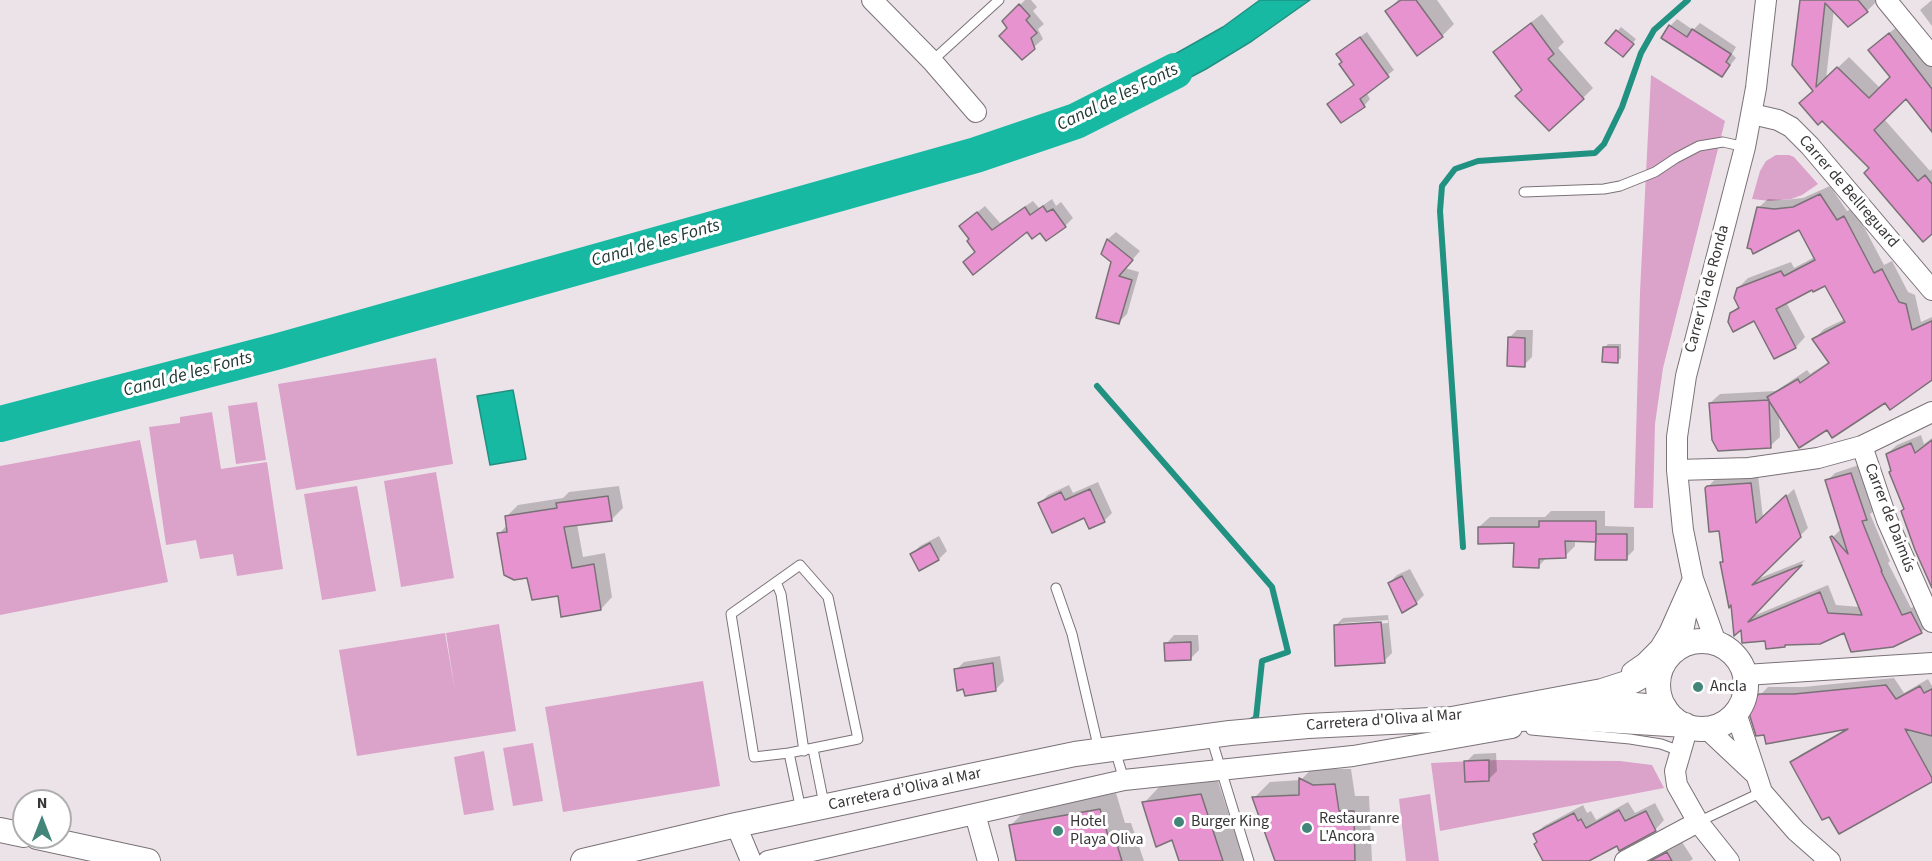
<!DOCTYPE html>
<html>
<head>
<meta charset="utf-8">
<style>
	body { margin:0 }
	#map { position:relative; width:1932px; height:861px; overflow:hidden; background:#ece3e9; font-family:"Source Sans 3",sans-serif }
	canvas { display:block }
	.north { position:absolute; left:12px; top:789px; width:60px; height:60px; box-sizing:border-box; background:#fff; border:2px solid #afaeaf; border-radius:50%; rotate:0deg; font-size:16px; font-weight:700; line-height:24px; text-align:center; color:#383537 }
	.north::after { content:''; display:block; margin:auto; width:21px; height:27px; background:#428679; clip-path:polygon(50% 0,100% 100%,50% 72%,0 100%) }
</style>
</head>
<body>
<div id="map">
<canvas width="1932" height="861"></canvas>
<div class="north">N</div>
</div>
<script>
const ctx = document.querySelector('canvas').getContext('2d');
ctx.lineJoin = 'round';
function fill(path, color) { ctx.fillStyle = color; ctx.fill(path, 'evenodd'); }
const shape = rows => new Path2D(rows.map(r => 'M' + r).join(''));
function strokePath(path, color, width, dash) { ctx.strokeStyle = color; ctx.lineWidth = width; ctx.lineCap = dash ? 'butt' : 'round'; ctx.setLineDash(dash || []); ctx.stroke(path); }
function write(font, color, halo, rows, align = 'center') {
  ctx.font = font + ' "Source Sans 3",sans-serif'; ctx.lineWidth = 6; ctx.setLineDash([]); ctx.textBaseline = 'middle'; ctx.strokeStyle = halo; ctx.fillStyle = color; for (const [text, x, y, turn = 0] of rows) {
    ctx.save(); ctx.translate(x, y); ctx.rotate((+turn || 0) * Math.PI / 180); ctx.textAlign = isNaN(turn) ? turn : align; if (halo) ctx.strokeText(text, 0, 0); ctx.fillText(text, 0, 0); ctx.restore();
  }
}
fill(shape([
	[1651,75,1725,121,1663,368,1655,424,1653,508,1634,508,1640,292],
	[1776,155,1789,155,1794,157,1818,184,1802,195,1791,199,1770,201,1752,199,1760,171,1766,161],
	[436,358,453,464,296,490,278,384],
	[257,402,266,460,236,464,228,406],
	[212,412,221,469,267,462,283,569,237,576,233,554,200,559,196,540,166,545,149,427,180,423,180,417],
	[140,440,168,582,0,615,0,466],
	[436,472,454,578,401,587,384,481],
	[357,486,376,591,322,600,304,494],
	[499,624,516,731,357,756,339,650,445,633,455,691,446,633],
	[703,681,720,786,563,812,545,707],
	[533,743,543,801,513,806,503,748],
	[484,751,494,810,464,815,454,757],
	[1497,760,1620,761,1652,765,1664,788,1440,831,1431,763],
	[1430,794,1439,861,1406,861,1399,799]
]), '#dba2ca');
const water = shape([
	[1260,0,1310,0,1252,41,1206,69,1138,105,1127,81,1223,27,1260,0],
	[513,390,526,459,490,465,477,396,513,390]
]);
fill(water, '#17b9a2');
strokePath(water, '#219182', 1.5);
fill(shape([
	[1025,0,1031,0,1037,7,1033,11,1044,24,1038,29,1043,39,1034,47,1004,21],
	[1398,0,1437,0,1454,24,1442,36,1417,54,1387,11],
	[1802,0,1878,0,1867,11,1834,9,1826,79,1849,57,1880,88,1891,77,1881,39,1901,24,1932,64,1932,129,1907,97,1884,119,1930,171,1932,169,1932,232,1871,168,1814,90],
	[1932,0,1932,26,1920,10],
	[1542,14,1564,42,1558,48,1593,88,1583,98,1524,89,1495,52,1505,42],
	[1677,19,1693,30,1700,23,1736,47,1732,54,1736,58,1722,75,1670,26],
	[1621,27,1636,39,1626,52,1607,43],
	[1367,32,1394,70,1366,92,1370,99,1364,106,1341,121,1329,104,1355,84,1344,62,1344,48],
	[1830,186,1847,211,1854,208,1884,265,1892,261,1908,292,1915,295,1921,322,1932,317,1932,378,1827,428,1779,414,1780,437,1770,446,1710,403,1720,394,1776,391,1807,370,1810,374,1830,361,1814,339,1824,329,1845,319,1826,284,1812,288,1786,302,1805,337,1796,347,1775,357,1755,319,1731,313,1739,306,1738,288,1748,278,1791,262,1794,268,1815,257,1799,228,1758,208,1768,199,1784,200,1803,198],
	[1052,199,1056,206,1061,202,1073,218,1065,226,1040,231,1027,230,977,251,971,239,969,219,985,206,1000,223,1033,201,1039,208],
	[1116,232,1140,251,1125,268,1139,272,1127,314,1119,322,1113,261,1103,253,1108,239],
	[1517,330,1533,330,1532,357,1524,365,1509,338],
	[1608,344,1621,344,1621,358,1617,362,1605,347],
	[1921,435,1924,444,1932,438,1932,576,1905,508,1887,454,1897,445],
	[1859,465,1874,511,1870,514,1890,561,1888,563,1911,608,1919,605,1929,624,1921,632,1845,631,1767,639,1742,627,1733,602,1722,562,1724,560,1720,530,1708,487,1716,478,1758,475,1763,518,1794,489,1808,528,1755,580,1805,560,1751,617,1828,585,1836,605,1860,607,1832,538,1842,528,1827,481,1835,473],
	[1098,482,1112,513,1104,521,1040,503,1048,495,1069,485,1073,493],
	[619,486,623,508,612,519,577,524,583,557,605,553,612,597,601,609,559,594,528,576,499,534,508,524,507,516,518,505,563,498,569,492],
	[1551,511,1605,511,1605,526,1634,527,1634,550,1626,558,1597,540,1575,540,1575,546,1565,556,1547,557,1538,567,1515,542,1479,527,1490,517,1545,517],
	[939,536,947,551,939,559,919,569,912,554,920,546],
	[1410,569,1424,595,1416,603,1389,583,1397,575],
	[1388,615,1392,653,1384,661,1335,626,1343,618],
	[1388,620,1388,623,1341,626,1341,623],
	[1174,635,1198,635,1199,650,1191,658,1166,644],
	[1000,656,1004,681,996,689,956,670,964,662],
	[1894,678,1904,693,1928,679,1932,686,1932,781,1792,762,1800,755,1846,729,1755,700,1768,687,1803,687],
	[1496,753,1497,771,1489,779,1466,762,1474,754],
	[1317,763,1330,769,1351,769,1355,796,1369,796,1372,861,1276,861,1254,798,1270,782,1301,780],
	[1217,778,1244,861,1181,861,1173,838,1144,803,1160,786],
	[1116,793,1125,823,1131,823,1144,861,1017,861,1011,825,1027,809],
	[1628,802,1635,813,1655,803,1664,820,1655,830,1625,846,1616,845,1586,861,1545,861,1535,835,1544,826,1583,805,1587,813,1591,811,1596,820],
	[1682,842,1693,859,1690,861,1646,861]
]), '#0003');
strokePath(shape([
	[1097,386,1272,587,1288,652,1262,661,1256,718,1247,723],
	[1463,547,1440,211,1442,186,1455,169,1478,161,1595,153,1604,144,1622,107,1641,53,1654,30,1688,0]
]), '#219182', 6);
strokePath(shape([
	[0,424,279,351,976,155,1076,121,1175,71]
]), '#17b9a2', 36);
const building = shape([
	[1401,0,1416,0,1443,37,1417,56,1385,11,1401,0],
	[1800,0,1858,0,1868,12,1848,27,1825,3,1816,87,1837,67,1869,98,1890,77,1868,50,1889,33,1932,89,1932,132,1906,99,1874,130,1918,181,1925,175,1932,184,1932,234,1923,242,1864,173,1869,168,1822,121,1818,125,1799,103,1813,91,1792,65,1800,0],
	[1019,4,1030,16,1026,20,1037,33,1031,38,1035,49,1022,60,999,36,1007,28,1002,21,1019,4],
	[1531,23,1554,54,1548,59,1584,99,1549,131,1515,96,1522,90,1493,52,1531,23],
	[1669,25,1687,37,1692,29,1731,54,1726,62,1730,65,1722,77,1661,38,1669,25],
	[1616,30,1634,44,1623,57,1605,43,1616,30],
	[1360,37,1389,77,1360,99,1365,107,1341,123,1327,104,1354,85,1339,64,1342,62,1336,54,1360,37],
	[1820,194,1837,220,1844,216,1874,273,1882,269,1899,302,1906,304,1912,330,1932,321,1932,380,1890,410,1885,403,1832,438,1827,430,1799,448,1769,401,1771,448,1718,451,1712,440,1709,403,1769,400,1767,397,1798,379,1800,383,1829,363,1812,339,1845,322,1825,286,1813,292,1812,290,1776,309,1796,348,1774,359,1754,321,1733,332,1728,322,1730,313,1739,308,1734,298,1737,288,1781,271,1784,276,1815,260,1799,230,1753,254,1751,249,1747,248,1757,207,1774,209,1793,207,1820,194],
	[1043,206,1047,212,1053,209,1066,227,1046,241,1040,233,1032,239,1027,232,973,275,963,262,975,252,967,241,969,239,959,226,977,212,992,230,1025,207,1030,215,1043,206],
	[1107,239,1133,260,1119,276,1132,280,1119,324,1096,318,1111,262,1101,254,1107,239],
	[1508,337,1525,338,1525,367,1507,366,1508,337],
	[1603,347,1618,347,1618,363,1602,362,1603,347],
	[1932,440,1932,588,1915,550,1901,511,1904,509,1889,472,1891,471,1886,454,1911,443,1915,453,1932,440],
	[1851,473,1867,520,1862,521,1882,571,1881,571,1902,615,1911,612,1922,633,1893,647,1851,652,1844,633,1820,644,1785,645,1785,647,1766,649,1765,641,1742,643,1741,630,1734,636,1731,605,1729,608,1720,562,1723,562,1719,531,1709,532,1705,488,1707,486,1751,483,1756,523,1786,495,1801,537,1752,585,1802,565,1748,622,1820,592,1828,613,1862,615,1830,537,1832,536,1848,554,1825,480,1851,473],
	[1090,489,1105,522,1089,529,1084,518,1052,533,1038,503,1061,492,1065,500,1090,489],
	[608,496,612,521,564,527,572,568,594,564,601,610,561,617,558,596,532,600,527,578,514,580,504,575,497,533,507,532,505,516,557,508,556,503,608,496],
	[1539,521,1596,521,1596,542,1565,541,1566,558,1539,559,1539,568,1513,567,1514,543,1478,544,1478,527,1539,527,1539,521],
	[1596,534,1627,534,1627,560,1595,560,1596,534],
	[930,543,939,560,919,571,910,554,930,543],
	[1402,576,1417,604,1402,613,1388,583,1402,576],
	[1381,622,1385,663,1335,666,1334,625,1381,622],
	[1191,642,1191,660,1165,661,1164,643,1191,642],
	[993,663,996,691,965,696,963,689,957,691,954,669,993,663],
	[1886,685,1896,699,1920,686,1924,693,1932,689,1932,736,1905,729,1932,778,1932,782,1839,834,1829,817,1822,820,1790,762,1848,729,1766,744,1764,735,1756,736,1748,710,1754,699,1759,694,1794,694,1886,685],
	[1489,760,1489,781,1465,782,1464,761,1489,760],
	[1299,778,1313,785,1335,784,1339,811,1354,811,1355,861,1275,861,1252,797,1299,795,1299,778],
	[1201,794,1223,861,1179,861,1172,840,1156,847,1142,802,1201,794],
	[1100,809,1109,839,1115,838,1122,861,1016,861,1009,825,1100,809],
	[1619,810,1625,821,1646,811,1656,831,1619,851,1617,846,1589,861,1543,861,1534,844,1537,842,1533,834,1574,813,1578,821,1581,819,1586,828,1619,810],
	[1667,852,1672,861,1650,861,1667,852]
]);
fill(building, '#e693cf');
strokePath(building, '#7a7177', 1.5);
const service = shape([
	[932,61,999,0],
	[1524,192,1604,189,1620,186,1655,172,1676,158,1699,146,1723,142,1745,147],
	[800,565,828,597,858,739,789,753,754,757,731,614,800,565],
	[776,582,781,594,804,751],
	[1056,588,1072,634,1099,750],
	[1531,730,1630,739,1661,744,1680,751],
	[1211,737,1249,861],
	[813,749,824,804],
	[1115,750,1124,780],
	[789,753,801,810],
	[1698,822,1762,792]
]);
const minor = shape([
	[872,0,932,61,976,112],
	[1886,0,1932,56],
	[1752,114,1778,120,1791,127,1810,146,1932,290],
	[1862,446,1887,520,1932,622],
	[1677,470,1749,468,1818,458,1862,446,1932,412],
	[1716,643,1693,579,1683,530,1677,470,1677,437,1686,376,1745,147,1756,88,1766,0],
	[1680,647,1687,611],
	[1632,672,1645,663,1660,648,1669,633,1693,579],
	[1745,675,1932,663],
	[1736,713,1762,792,1796,831,1830,861],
	[1688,726,1675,771,1677,785,1698,822,1729,861],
	[1706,728,1756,775],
	[975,814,988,861],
	[736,825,751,861],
	[768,861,1124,780,1353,756,1512,728],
	[1625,861,1698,822]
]);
const tertiary = shape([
	'1658 685a44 44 0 1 1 88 0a44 44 0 1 1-88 0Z',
	[1591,703,1615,703,1665,708],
	[1517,719,1572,718,1685,725],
	[0,830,24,835],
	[37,837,148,861],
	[583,861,736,825,1075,754,1230,733,1308,726,1452,719,1602,691,1633,681,1663,664]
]);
strokePath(service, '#7a7277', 11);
strokePath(minor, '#7a7277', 22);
strokePath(tertiary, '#7a7277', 26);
strokePath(service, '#fff', 9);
strokePath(minor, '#fff', 20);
strokePath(tertiary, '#fff', 24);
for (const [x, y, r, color] of [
	[1698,687,6,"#428679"],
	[1179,822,6,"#428679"],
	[1307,828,6,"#428679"],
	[1058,831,6,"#428679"]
]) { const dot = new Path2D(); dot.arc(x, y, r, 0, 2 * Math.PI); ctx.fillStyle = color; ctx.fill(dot); strokePath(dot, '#fff', 2); }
write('16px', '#383537', '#fff', [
	["Carrer de Bellreguard",1848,192,49],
	["Carrer Via de Ronda",1708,289,-75],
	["Carrer de Daimús",1889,518,69],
	["Carretera d'Oliva al Mar",1384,721,-4],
	["Carretera d’Oliva al Mar",905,790,-12]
]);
write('16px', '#383537', '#fff', [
	["Ancla",1710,687],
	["Restauranre",1319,819],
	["L'Ancora",1319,837],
	["Hotel",1070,822],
	["Playa Oliva",1070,840],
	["Burger King",1191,822]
], 'left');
write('italic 18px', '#203833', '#fff', [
	["Canal de les Fonts",1118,98,-26],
	["Canal de les Fonts",656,244,-16],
	["Canal de les Fonts",188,375,-15]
]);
</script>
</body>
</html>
